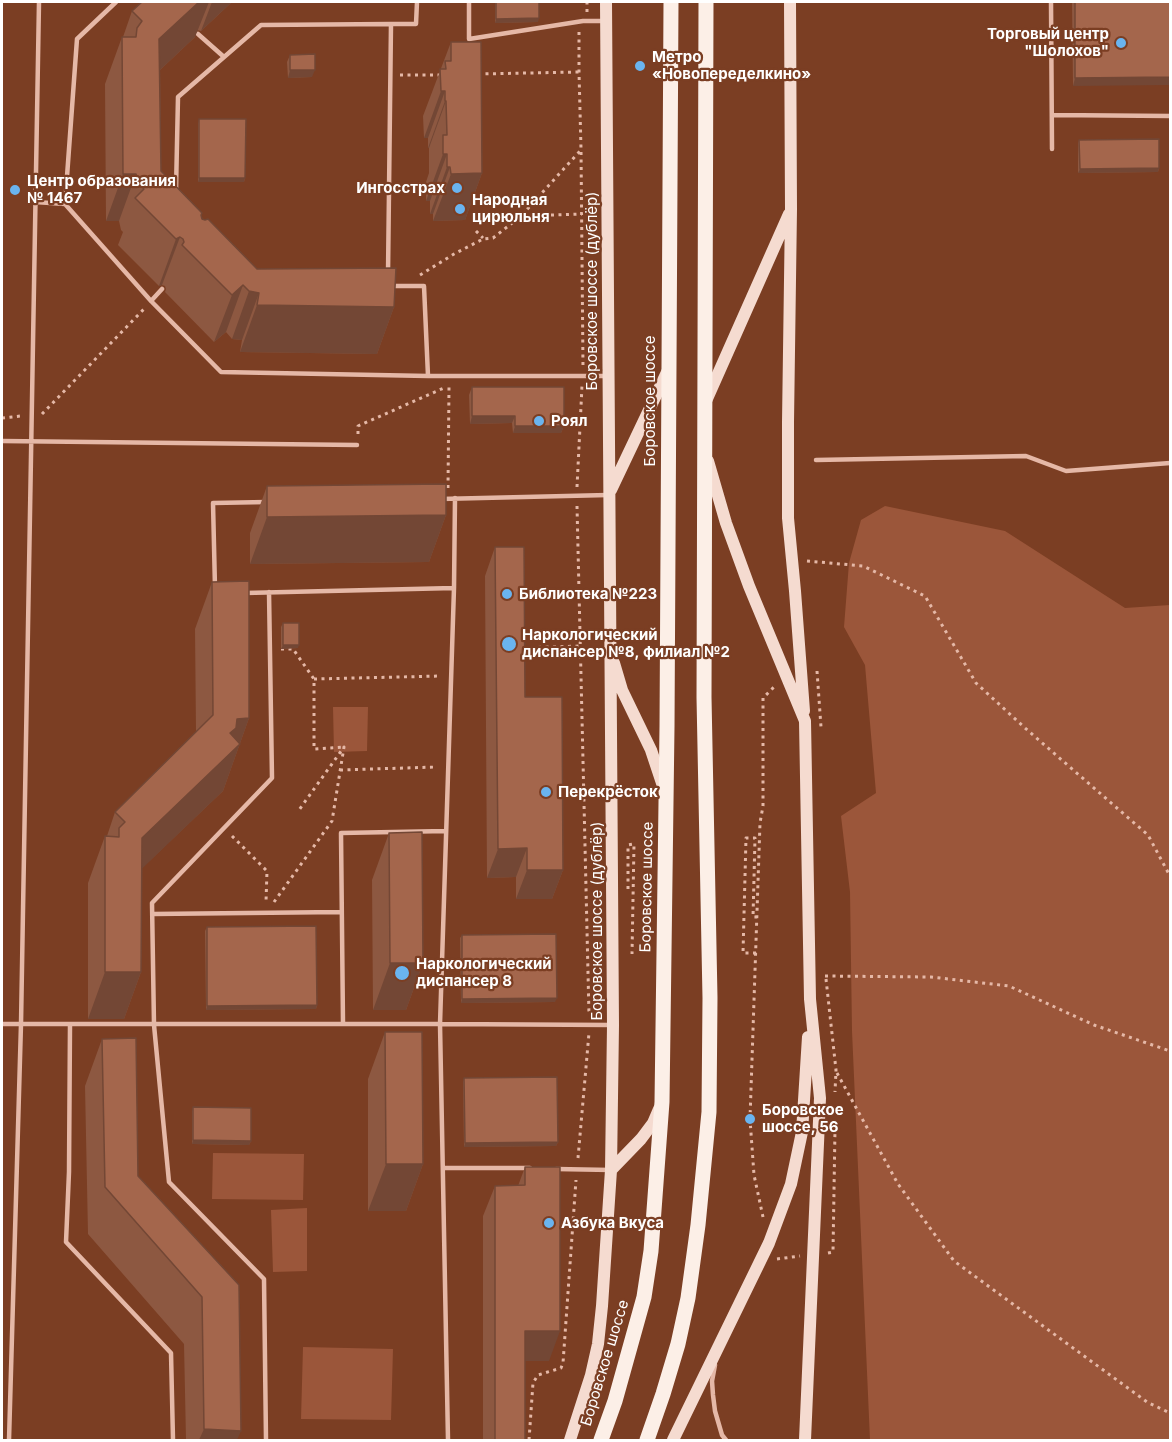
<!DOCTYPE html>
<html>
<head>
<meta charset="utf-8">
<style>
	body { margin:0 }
	#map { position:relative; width:1172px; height:1442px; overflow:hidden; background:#7b3e23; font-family:Inter,sans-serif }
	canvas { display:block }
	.frame { position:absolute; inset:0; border:3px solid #fff; pointer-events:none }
</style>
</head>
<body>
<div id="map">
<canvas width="1172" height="1442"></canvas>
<div class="frame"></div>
</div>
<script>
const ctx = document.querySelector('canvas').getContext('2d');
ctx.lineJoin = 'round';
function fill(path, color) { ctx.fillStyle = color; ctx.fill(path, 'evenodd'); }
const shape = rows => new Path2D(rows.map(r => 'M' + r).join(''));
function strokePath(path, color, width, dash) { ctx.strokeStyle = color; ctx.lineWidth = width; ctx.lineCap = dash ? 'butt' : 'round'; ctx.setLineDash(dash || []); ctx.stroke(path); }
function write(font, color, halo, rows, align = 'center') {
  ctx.font = font + ' Inter,sans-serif'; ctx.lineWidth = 4.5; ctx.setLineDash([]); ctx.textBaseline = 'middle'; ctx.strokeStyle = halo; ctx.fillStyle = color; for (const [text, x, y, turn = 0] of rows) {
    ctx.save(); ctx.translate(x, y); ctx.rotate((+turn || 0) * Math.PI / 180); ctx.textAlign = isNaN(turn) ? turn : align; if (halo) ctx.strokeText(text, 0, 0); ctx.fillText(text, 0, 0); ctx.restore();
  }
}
fill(shape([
	[885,506,1005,531,1125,608,1170,605,1170,1440,870,1440,852,1031,850,892,841,816,876,793,865,665,844,627,849,563,861,520],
	[333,707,368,707,367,751,334,752],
	[213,1153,304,1154,303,1200,212,1199],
	[307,1208,307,1271,273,1272,271,1210],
	[303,1347,393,1349,391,1420,301,1419]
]), '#9b563a');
strokePath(shape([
	[587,12,587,2],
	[579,32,579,72,581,149,583,367],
	[478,74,579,72],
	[400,75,442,75],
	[521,216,582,214],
	[476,231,483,238],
	[420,275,454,254,483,239,493,238,521,216,580,151],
	[42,414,144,309],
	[2,418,21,416],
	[358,434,358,426,446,387],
	[577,487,582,386],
	[448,488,449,387],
	[577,506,589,1015],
	[807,561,863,566,925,596,976,683,1025,728,1148,835,1170,876],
	[523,648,580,646],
	[281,649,293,649,314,679,314,749,344,747],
	[817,671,821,727],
	[314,679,441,676],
	[340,770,437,767],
	[232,836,267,871,266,902],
	[628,889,628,845,634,844,632,954],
	[274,902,332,821,344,747,299,810],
	[756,953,743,953,746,838,755,838,753,917,757,917],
	[825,976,931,977,1009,986,1094,1025,1170,1051],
	[826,979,836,1070,835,1092],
	[837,1073,898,1184,954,1261,1147,1402,1170,1413],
	[578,1158,589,1033],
	[763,1217,754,1175,750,1119,760,823,763,806,763,698,776,685],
	[828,1253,833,1252,835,1129],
	[777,1259,800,1256],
	[529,1440,533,1383,538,1375,561,1368,563,1363,576,1180]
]), '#e5b8a7', 3, [3, 4.5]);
strokePath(shape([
	[469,2,469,39,583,21,605,21],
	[1051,2,1052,149],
	[198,34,224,57],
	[1052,115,1170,116],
	[176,190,178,97,261,25,391,24],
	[35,202,65,204,151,301,221,372,428,376],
	[65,204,77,39,116,2],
	[388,274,391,24,416,24,417,2],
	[390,286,424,286,428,376,608,376],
	[151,301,162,289],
	[2,441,357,445],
	[816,460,1026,456,1066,471,1170,463],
	[440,499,608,495],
	[215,588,213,503,267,502],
	[245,593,454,588],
	[153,914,341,912],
	[2,1024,440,1024,611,1025],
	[70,1024,69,1172,66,1242,171,1353,173,1440],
	[343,1024,341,833,446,831],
	[443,1168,530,1168],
	[556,1169,611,1170],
	[715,1365,712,1381,713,1395,715,1411,722,1435,726,1440],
	[9,1440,21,1024,39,2],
	[266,1440,264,1279,169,1182,154,1025,152,903,272,778,269,592],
	[448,1440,440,1024,454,588,455,498]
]), '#e5b8a7', 4.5);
strokePath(shape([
	[790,2,791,209,788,422,788,518,795,591,804,711],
	[706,401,789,214],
	[708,461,726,523,749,586,805,721,810,999,820,1098,805,1440],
	[611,490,668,370],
	[614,663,622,690,651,750,664,789],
	[611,1170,641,1139,653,1123,659,1109],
	[570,1440,591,1375,598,1344,602,1306,611,1170,613,1025,606,2],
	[673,1440,769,1243,791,1184,802,1132,808,1037]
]), '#f5dbd0', 12);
strokePath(shape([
	[601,1440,615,1401,644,1297,651,1251,662,1102,667,727,671,2],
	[647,1440,663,1394,678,1344,688,1298,698,1225,709,1112,710,998,704,697,706,2]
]), '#fcefe7', 15);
fill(shape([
	[142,2,232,2,201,31,197,30,195,37,160,70,161,171,201,216,202,219,257,269,394,307,377,354,240,352,242,340,232,339,226,332,214,342,165,292,166,289,165,286,162,285,159,286,118,245,123,232,121,230,119,221,106,221,105,84,122,37,123,37,132,11],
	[495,2,539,2,538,22,495,23],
	[1072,2,1170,2,1073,86],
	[451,42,482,173,465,220,433,221,433,214,430,214,430,201,426,201,426,182,429,173,429,148,428,148,428,138,424,138,423,116],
	[290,55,312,77,288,78,287,62],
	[199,119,245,178,244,182,198,182,198,123],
	[1079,140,1159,168,1158,172,1078,173,1078,143],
	[472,387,564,426,561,433,513,433,512,423,470,424,469,395],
	[267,486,446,515,429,562,250,564,250,533],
	[495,547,525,697,563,870,552,899,516,899,516,877,487,878,485,576],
	[212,582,249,718,223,791,142,868,141,972,124,1019,88,1019,88,883,105,836,107,836,115,812,196,732,195,629],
	[283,623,298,648,281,649,281,627],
	[389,833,423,963,406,1010,373,1010,372,880],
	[207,927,317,1005,316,1009,206,1010,205,931],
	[462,935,555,1002,461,1003,460,938],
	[385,1032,423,1164,406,1211,368,1211,368,1079],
	[102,1039,138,1176,239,1285,237,1440,186,1440,184,1344,88,1234,85,1086],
	[464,1078,558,1142,556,1146,464,1147,463,1082],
	[193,1107,251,1141,249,1145,192,1144,192,1111],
	[525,1167,549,1361,525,1361,525,1440,483,1440,483,1216,495,1186,518,1186]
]), '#8d5841');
fill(shape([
	[199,2,209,2,195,37,142,87,159,39],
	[212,2,232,2,201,31],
	[539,18,538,22,495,23,496,19],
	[290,70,315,70,312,77,288,78],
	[1170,77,1170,85,1073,86,1075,78],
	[441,91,445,91,428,138,424,138],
	[445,101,446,101,429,148,428,148],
	[443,154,447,154,430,201,426,201],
	[447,167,450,167,433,214,430,214],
	[1159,168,1158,172,1078,173,1080,169],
	[482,173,465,220,433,221,451,174],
	[123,174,136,174,119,221,106,221],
	[199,178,245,178,244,182,198,182],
	[180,237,162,285,159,286,176,239],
	[243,285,226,332,214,342,232,295],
	[249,291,259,293,242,340,232,339],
	[257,305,394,307,377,354,240,352],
	[472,416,515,416,512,423,470,424],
	[515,426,564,426,561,433,513,433],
	[446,515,429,562,250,564,267,517],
	[283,645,299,645,298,648,281,649],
	[249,718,223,791,125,885,142,838,237,719],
	[527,848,516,877,487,878,498,849],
	[527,870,563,870,552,899,516,899],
	[390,963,423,963,406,1010,373,1010],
	[105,972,141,972,124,1019,88,1019],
	[557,998,555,1002,461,1003,462,999],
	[317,1005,316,1009,206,1010,207,1006],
	[193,1140,251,1141,249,1145,192,1144],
	[558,1142,556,1146,464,1147,465,1143],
	[386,1164,423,1164,406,1211,368,1211],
	[525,1331,560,1331,549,1361,514,1361],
	[204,1429,241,1431,237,1440,199,1440]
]), '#734735');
const building = shape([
	[142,2,199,2,159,39,161,171,202,213,201,215,202,219,205,220,208,219,257,269,396,268,394,307,257,305,259,293,249,291,243,285,232,295,182,245,184,242,183,239,180,237,176,239,135,198,144,189,138,182,136,174,123,174,122,37,136,37,137,28,142,21,132,11,142,2],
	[496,2,539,2,539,18,496,19,496,2],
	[1075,2,1170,2,1170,77,1075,78,1075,2],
	[451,42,481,42,482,173,451,174,450,167,447,167,447,154,443,154,443,135,447,135,446,101,445,101,445,91,441,91,440,69,446,69,445,61,451,61,451,42],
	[315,54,315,70,290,70,290,55,315,54],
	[199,119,246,119,245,178,199,178,199,119],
	[1159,139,1159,168,1080,169,1079,140,1159,139],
	[472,387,564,387,564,426,515,426,515,416,472,416,472,387],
	[446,484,446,515,267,517,267,486,446,484],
	[495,547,524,547,525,697,562,697,563,870,527,870,527,848,498,849,495,547],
	[249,581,249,718,237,719,236,728,230,733,240,744,142,838,141,972,105,972,105,836,119,837,119,828,125,822,115,812,213,715,212,582,249,581],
	[283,623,299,623,299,645,283,645,283,623],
	[422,832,423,963,390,963,389,833,422,832],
	[316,926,317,1005,207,1006,207,927,316,926],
	[556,934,557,998,462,999,462,935,556,934],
	[385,1032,422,1032,423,1164,386,1164,385,1032],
	[136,1038,138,1176,239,1285,241,1431,204,1429,202,1297,105,1187,102,1039,136,1038],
	[557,1077,558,1142,465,1143,464,1078,557,1077],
	[193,1107,251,1108,251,1141,193,1140,193,1107],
	[525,1167,560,1167,560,1331,525,1331,525,1440,495,1440,495,1186,525,1185,525,1167]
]);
fill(building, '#a4664c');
strokePath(building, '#734735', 1.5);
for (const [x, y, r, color] of [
	[1121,43,6,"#6ab4ef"],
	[640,66,6,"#6ab4ef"],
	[457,188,6,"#6ab4ef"],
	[15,190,6,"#6ab4ef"],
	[460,209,6,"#6ab4ef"],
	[539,421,6,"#6ab4ef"],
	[507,594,6,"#6ab4ef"],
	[509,644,8,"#6ab4ef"],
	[546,792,6,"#6ab4ef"],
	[402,973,8,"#6ab4ef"],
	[750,1119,6,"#6ab4ef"],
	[549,1223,6,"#6ab4ef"]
]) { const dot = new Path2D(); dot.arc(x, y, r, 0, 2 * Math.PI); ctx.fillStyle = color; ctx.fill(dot); strokePath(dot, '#7b3e23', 2); }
write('bold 15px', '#fff', '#7b3e23', [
	["Торговый центр",1109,34,"right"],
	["\"Шолохов\"",1109,51,"right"],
	["Метро",652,57],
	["«Новопеределкино»",652,74],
	["Центр образования",27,181],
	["№ 1467",27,198],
	["Ингосстрах",445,188,"right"],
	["Народная",472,200],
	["цирюльня",472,217],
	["Роял",551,421],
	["Библиотека №223",519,594],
	["Наркологический",522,635],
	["диспансер №8, филиал №2",522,652],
	["Перекрёсток",558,792],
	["Наркологический",416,964],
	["диспансер 8",416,981],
	["Боровское",762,1110],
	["шоссе, 56",762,1127],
	["Азбука Вкуса",561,1223]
], 'left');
write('15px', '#fff', '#7b3e23', [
	["Боровское шоссе (дублёр)",592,291,-90],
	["Боровское шоссе",650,401,-90],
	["Боровское шоссе",647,887,-89],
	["Боровское шоссе (дублёр)",597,921,-90],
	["Боровское шоссе",605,1363,-73]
]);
</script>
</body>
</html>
